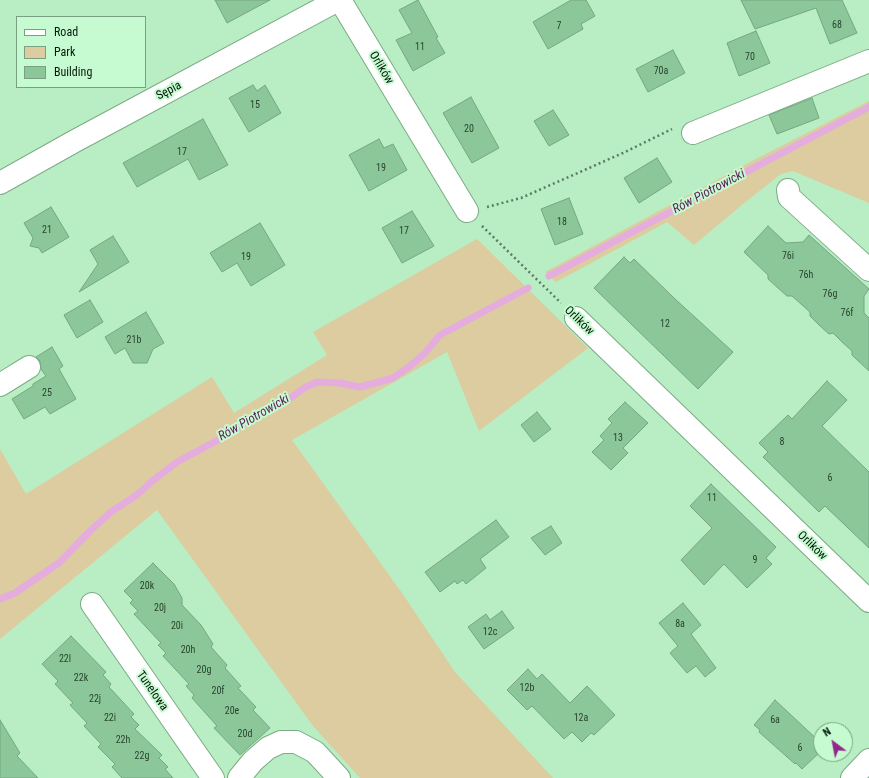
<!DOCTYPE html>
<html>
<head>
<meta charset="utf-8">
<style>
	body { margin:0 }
	#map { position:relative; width:869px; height:778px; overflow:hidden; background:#b9edc3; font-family:"Roboto Condensed",sans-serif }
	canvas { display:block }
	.legend { position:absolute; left:16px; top:16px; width:130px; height:72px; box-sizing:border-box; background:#c6fad0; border:1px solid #79a081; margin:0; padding:5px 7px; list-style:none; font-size:12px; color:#05180a }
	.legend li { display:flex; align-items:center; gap:8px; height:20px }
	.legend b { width:20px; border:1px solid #79a081 }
	.north { position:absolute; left:813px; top:722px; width:40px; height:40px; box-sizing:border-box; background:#c6fad0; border:1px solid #79a081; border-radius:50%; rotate:328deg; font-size:11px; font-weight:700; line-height:16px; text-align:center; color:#05180a }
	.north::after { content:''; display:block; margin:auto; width:14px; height:18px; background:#91288b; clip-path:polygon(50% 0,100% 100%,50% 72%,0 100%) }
</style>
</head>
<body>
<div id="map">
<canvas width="869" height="778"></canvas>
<ul class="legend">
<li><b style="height:5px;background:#fff"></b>Road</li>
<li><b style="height:11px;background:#dccca0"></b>Park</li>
<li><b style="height:11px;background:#8cc799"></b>Building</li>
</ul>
<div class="north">N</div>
</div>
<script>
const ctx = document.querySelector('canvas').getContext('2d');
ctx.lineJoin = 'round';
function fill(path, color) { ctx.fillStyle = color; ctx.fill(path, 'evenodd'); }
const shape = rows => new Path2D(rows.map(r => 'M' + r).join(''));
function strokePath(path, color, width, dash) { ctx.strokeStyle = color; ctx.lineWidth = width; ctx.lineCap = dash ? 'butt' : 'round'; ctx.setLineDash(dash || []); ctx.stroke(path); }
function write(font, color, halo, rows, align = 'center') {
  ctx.font = font + ' "Roboto Condensed",sans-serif'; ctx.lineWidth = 4; ctx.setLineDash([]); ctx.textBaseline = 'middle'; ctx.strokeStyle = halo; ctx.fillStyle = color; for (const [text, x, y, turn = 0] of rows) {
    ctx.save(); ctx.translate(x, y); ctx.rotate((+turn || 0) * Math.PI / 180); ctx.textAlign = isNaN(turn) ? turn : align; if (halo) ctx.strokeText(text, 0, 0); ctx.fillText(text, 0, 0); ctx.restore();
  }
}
fill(shape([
	[869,101,869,203,793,171,781,174,743,204,694,245,667,222,556,282,545,272,754,160],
	[477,239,588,348,479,431,447,352,292,440,402,593,455,672,553,778,360,778,313,726,157,510,0,639,0,449,26,494,212,377,234,413,327,355,313,332]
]), '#dccca0');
strokePath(shape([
	[549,276,869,107],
	[0,599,15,593,60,562,90,531,112,511,137,495,151,482,177,462,218,440,248,421,285,402,304,388,317,382,340,383,360,387,393,378,410,366,424,354,440,335,528,288]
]), '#e4adde', 7);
const building = shape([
	[215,0,270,0,227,23,215,0],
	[418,0,438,37,436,38,445,53,413,71,396,40,412,33,399,10,418,0],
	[571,0,586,0,595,16,581,24,583,29,548,49,533,22,571,0],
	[741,0,842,0,857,33,830,44,816,8,755,29,741,0],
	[756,31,770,63,739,76,727,43,756,31],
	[673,50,685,73,648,92,636,69,673,50],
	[253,85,257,91,265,85,281,113,249,132,229,98,253,85],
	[471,97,499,148,472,163,443,113,471,97],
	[812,98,819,118,777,134,769,115,812,98],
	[553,110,569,135,549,146,534,121,553,110],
	[203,119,228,165,199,180,188,159,137,187,123,163,203,119],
	[379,139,384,148,393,144,407,170,369,191,349,155,379,139],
	[657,158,672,182,639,203,624,178,657,158],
	[569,198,583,234,555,245,541,209,569,198],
	[51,207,69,237,42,253,39,248,30,246,33,238,24,223,51,207],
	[412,211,434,246,402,263,382,228,412,211],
	[260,223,285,265,251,286,237,263,222,272,210,253,260,223],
	[768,226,786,243,803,242,809,235,869,289,864,296,864,313,869,318,869,371,852,355,852,351,842,342,833,333,829,334,819,325,810,316,810,312,792,296,787,296,778,288,768,279,768,275,744,252,768,226],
	[113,236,129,262,79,292,98,264,90,250,113,236],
	[624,257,630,263,634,259,674,298,733,352,698,389,594,288,624,257],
	[90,300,103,322,77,338,64,315,90,300],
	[146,312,164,343,153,349,147,363,133,363,125,348,115,354,105,337,146,312],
	[52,347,63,366,59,369,76,399,50,414,45,407,24,419,12,399,33,386,33,384,46,376,41,369,40,361,36,357,52,347],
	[827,381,847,400,822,426,869,472,869,548,825,506,819,512,763,457,768,452,759,443,788,415,792,419,827,381],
	[625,402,648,423,623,448,628,453,611,470,592,452,604,440,600,436,612,423,608,419,625,402],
	[537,412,551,429,534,442,521,425,537,412],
	[711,484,776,547,766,558,772,564,747,588,724,564,704,585,681,560,712,528,690,506,711,484],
	[496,520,509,537,480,559,486,568,466,584,463,580,457,584,455,581,440,592,425,572,496,520],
	[551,526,562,543,545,555,531,538,551,526],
	[153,563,174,584,182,598,182,605,201,625,213,644,211,647,227,665,225,668,241,686,238,688,256,707,253,710,270,728,240,755,214,728,217,726,192,698,194,695,186,686,189,684,163,656,166,653,158,645,161,643,134,614,138,611,130,603,133,600,124,591,153,563],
	[683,603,701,625,691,634,716,668,705,677,696,666,687,673,670,653,678,646,659,623,683,603],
	[502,611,514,628,484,649,468,627,486,614,490,620,502,611],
	[71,636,106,672,103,675,111,684,109,687,134,714,131,717,139,725,135,729,162,755,159,758,168,767,165,769,173,778,122,778,112,767,115,764,98,747,101,744,84,726,87,723,70,705,73,703,55,684,58,681,42,664,71,636],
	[528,669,537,679,542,674,570,703,587,686,615,715,594,735,591,733,582,742,572,732,564,739,532,706,527,710,507,690,528,669],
	[775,700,821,743,821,751,802,769,796,763,795,764,759,732,760,730,754,725,775,700],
	[0,720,20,753,17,756,38,778,0,778,0,720]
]);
fill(building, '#8cc799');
strokePath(building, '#75a680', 1);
const minor = shape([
	[340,0,467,211],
	[693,133,869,61],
	[0,183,75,141,338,0],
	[788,190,789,197,869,270],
	[576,318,869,601],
	[0,385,29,367],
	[92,604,213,778],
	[239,778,253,761,268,748,281,742,296,742,315,752,339,778],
	[852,778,869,760]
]);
strokePath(minor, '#7bac85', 24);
strokePath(shape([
	[487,207,521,198,623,153,672,129],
	[482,226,561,303]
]), '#5a7c61', 2.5, [2, 3]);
strokePath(minor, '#fff', 22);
write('10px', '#27442e', null, [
	["68",837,25],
	["7",559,26],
	["11",420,47],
	["70",750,57],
	["70a",661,71],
	["15",255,105],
	["20",469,129],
	["17",182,152],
	["19",381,168],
	["18",562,222],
	["21",47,230],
	["17",404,231],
	["76i",788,256],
	["19",246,257],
	["76h",806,275],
	["76g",830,294],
	["76f",847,313],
	["12",665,324],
	["21b",134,340],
	["25",47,393],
	["13",618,438],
	["8",782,442],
	["6",830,478],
	["11",712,498],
	["9",755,560],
	["20k",147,586],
	["20j",160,608],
	["8a",680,624],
	["20i",177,626],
	["12c",490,632],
	["20h",188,650],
	["22l",65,659],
	["20g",204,670],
	["22k",81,678],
	["12b",527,688],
	["20f",218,691],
	["22j",95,699],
	["20e",232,711],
	["22i",110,718],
	["12a",581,718],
	["6a",775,720],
	["20d",245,734],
	["22h",123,740],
	["6",800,748],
	["22g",142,756]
]);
write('12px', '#05180a', '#c6fad0', [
	["Orlików",381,68,59],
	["Sępia",169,91,-28],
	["Orlików",579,321,44],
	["Orlików",812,546,44],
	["Tunelowa",152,691,55]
]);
write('italic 13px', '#5d1d58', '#c6fad0', [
	["Rów Piotrowicki",709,192,-28],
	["Rów Piotrowicki",254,418,-30]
]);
</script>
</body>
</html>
